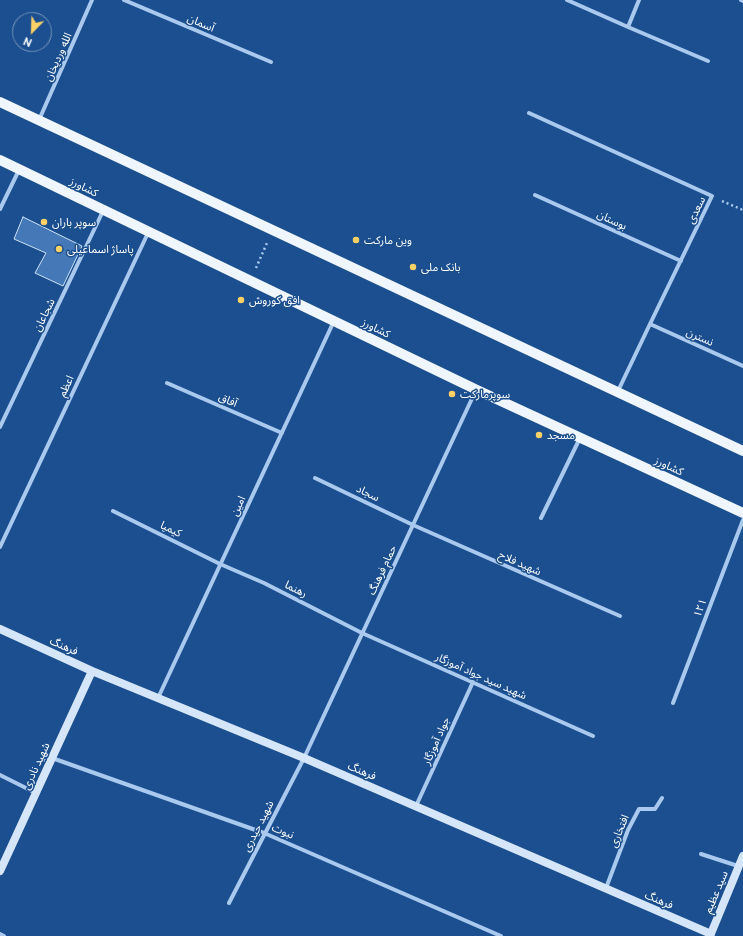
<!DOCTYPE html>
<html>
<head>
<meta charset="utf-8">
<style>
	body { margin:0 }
	#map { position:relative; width:743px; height:936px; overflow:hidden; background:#1b4f8f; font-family:Ubuntu,sans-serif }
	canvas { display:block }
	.north { position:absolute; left:12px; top:12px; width:40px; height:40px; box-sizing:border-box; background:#1b4f8f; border:1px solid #7695bc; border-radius:50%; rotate:203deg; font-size:11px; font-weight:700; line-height:16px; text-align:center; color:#fff }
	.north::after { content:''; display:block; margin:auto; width:14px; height:18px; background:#ffd166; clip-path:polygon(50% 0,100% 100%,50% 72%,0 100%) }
</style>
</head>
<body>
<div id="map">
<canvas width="743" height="936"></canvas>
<div class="north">N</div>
</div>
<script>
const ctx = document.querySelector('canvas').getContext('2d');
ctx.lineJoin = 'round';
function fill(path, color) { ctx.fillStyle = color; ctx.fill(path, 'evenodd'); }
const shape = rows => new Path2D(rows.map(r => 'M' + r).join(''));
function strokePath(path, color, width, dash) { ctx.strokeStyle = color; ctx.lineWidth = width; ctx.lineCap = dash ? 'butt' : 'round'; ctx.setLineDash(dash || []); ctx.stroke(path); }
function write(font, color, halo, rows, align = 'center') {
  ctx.font = font + ' Ubuntu,"Noto Sans Arabic",sans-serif'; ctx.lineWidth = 3; ctx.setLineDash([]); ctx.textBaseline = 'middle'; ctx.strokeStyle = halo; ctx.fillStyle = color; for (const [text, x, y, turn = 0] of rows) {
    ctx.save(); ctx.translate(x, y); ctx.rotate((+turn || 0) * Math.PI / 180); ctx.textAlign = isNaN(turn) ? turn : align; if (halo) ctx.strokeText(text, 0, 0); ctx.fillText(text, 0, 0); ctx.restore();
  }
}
const building = shape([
	[23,217,82,246,63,286,35,273,46,253,14,239,23,217]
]);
fill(building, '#4478b7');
strokePath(building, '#cfe3fa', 1);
strokePath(shape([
	[722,201,743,210],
	[256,268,267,243]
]), '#a9c9ee', 2.5, [2, 3]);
strokePath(shape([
	[124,0,271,62],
	[567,0,628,27,639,0],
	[741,0,743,1],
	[628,27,708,61],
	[529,113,712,196,650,324,618,391],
	[39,120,92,0],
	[535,195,681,261],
	[0,209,19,170],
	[650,324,743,366],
	[167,383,282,433],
	[0,427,103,211],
	[315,478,413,525,620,616],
	[113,511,220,564,264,583,362,633,593,736],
	[541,518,580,438],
	[0,547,148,233],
	[158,698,334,321],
	[673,703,743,520],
	[52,758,264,833,501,936],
	[0,775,36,793],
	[416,806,473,682],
	[701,854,738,866],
	[606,888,628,830,639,809,655,809,662,798],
	[229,903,304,758,476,390],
	[0,934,4,936]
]), '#a9c9ee', 4);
strokePath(shape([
	[0,629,92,671,304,758,711,934],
	[0,871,92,671],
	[710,936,743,856]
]), '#d6e6fa', 8);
strokePath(shape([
	[0,102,743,451],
	[0,160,477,390,743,513]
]), '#f0f6ff', 10);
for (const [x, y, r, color] of [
	[44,222,4,"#ffd166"],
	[356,240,4,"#ffd166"],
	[59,249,4,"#ffd166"],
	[413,267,4,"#ffd166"],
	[241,300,4,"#ffd166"],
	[452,394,4,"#ffd166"],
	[539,435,4,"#ffd166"]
]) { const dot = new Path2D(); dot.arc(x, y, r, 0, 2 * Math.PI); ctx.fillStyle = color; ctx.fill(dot); strokePath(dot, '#1b4f8f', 1.5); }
write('11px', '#fff', '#1b4f8f', [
	["آسمان",201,23,23],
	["الله وردیخان",58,57,-66],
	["کشاورز",84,187,26],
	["سعدی",696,210,-64],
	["بوستان",612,220,25],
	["شجاعان",44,315,-64],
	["کشاورز",376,328,26],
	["نسترن",700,337,24],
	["اعظم",66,386,-65],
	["آفاق",228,400,23],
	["کشاورز",669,466,25],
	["سجاد",368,493,26],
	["امین",238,506,-65],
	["کیمیا",171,529,26],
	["شهید فلاح",520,563,24],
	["حمام فرهنگ",382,570,-65],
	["رهنما",296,589,27],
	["۱۲۱",700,608,-69],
	["فرهنگ",64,646,24],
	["شهید سید جواد آموزگار",481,676,24],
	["جواد آموزگار",436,741,-66],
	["شهید نادری",36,766,-65],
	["فرهنگ",362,771,23],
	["شهید حیدری",258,826,-63],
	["نبوت",283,831,23],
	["افتخاری",619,831,-67],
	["سید عظیم",716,892,-67],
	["فرهنگ",659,900,23]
]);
write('11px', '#fff', '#1b4f8f', [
	["سوپر باران",52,222],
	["وین مارکت",364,240],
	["پاساژ اسماعیلی",67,249],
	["بانک ملی",421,267],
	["افق کوروش",249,300],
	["سوپرمارکت",460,394],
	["مسجد",547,435]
], 'left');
</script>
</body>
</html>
